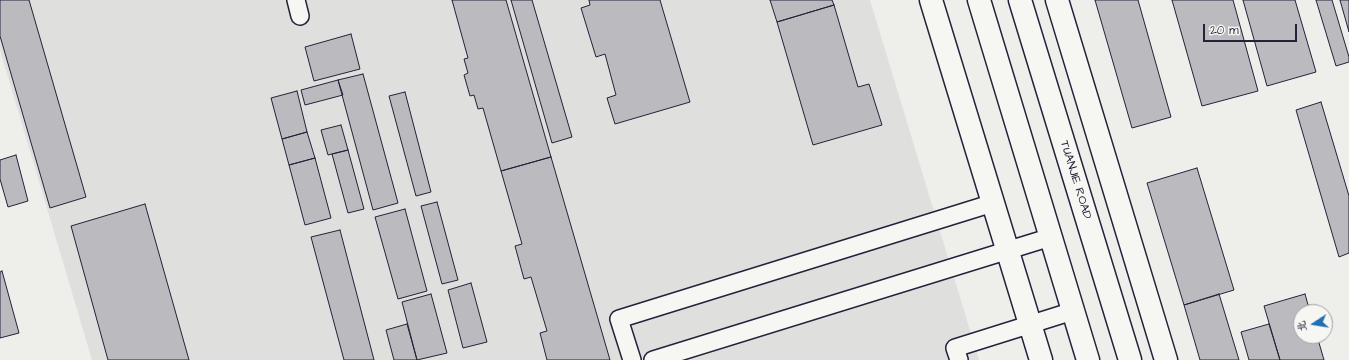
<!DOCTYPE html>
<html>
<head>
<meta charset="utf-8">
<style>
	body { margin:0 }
	#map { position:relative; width:1349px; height:360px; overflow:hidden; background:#eeeeeb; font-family:"Architects Daughter","LXGW WenKai TC",sans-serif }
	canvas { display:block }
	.north { position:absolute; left:1293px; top:304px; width:40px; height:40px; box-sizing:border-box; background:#f6f6f2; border:1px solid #a1a1a9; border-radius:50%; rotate:258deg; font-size:11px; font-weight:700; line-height:16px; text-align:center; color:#22223b }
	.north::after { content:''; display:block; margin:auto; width:14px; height:18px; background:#1f6fb2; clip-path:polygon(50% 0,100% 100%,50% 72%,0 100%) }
	.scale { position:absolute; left:1203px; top:24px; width:94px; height:18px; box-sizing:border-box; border:2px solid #22223b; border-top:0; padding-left:5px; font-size:12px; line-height:14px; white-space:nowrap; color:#22223b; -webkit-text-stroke:3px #f6f6f2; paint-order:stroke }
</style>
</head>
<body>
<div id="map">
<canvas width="1349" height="360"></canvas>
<div class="north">北</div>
<div class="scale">20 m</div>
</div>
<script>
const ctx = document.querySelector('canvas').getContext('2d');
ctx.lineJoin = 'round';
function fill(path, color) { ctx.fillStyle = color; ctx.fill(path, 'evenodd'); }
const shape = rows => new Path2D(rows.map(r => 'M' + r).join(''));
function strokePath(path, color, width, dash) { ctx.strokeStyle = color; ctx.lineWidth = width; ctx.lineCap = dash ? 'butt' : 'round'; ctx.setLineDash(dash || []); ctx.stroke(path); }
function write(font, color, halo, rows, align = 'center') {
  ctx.font = font + ' "Architects Daughter",sans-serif'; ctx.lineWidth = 3; ctx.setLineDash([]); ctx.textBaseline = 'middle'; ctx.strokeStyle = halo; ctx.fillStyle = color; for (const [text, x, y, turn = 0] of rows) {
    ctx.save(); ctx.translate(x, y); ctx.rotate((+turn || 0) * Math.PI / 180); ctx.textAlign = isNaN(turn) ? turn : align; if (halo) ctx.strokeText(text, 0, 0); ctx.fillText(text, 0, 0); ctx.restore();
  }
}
fill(shape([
	[0,0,870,0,979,360,92,360,0,50]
]), '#dfdfde');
const building = shape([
	[0,0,29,0,86,197,50,208,0,36,0,0],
	[452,0,506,0,551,157,501,171,483,108,478,109,474,95,470,96,464,75,468,73,464,59,468,58,452,0],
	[511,0,532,0,572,137,552,143,511,0],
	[589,0,660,0,690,102,615,124,607,98,616,95,605,54,596,57,581,8,590,5,589,0],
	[770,0,832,0,834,5,777,22,770,0],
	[1095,0,1138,0,1171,117,1132,128,1095,0],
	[1172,0,1233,0,1258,91,1202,106,1172,0],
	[1243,0,1295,0,1316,72,1267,86,1243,0],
	[1316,0,1332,0,1349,57,1349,62,1336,66,1316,0],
	[1340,0,1349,0,1349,32,1340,0],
	[834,5,858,87,869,84,882,125,813,145,777,22,834,5],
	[351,34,360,69,314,81,305,47,351,34],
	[363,74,398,203,373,210,338,80,363,74],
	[338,80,343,95,305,105,301,90,338,80],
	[297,91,307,132,282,139,271,98,297,91],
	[405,92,431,192,416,196,389,96,405,92],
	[1321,102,1349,196,1349,253,1339,257,1296,110,1321,102],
	[341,125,348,150,328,155,321,130,341,125],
	[307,132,315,158,289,165,282,139,307,132],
	[348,150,364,209,348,213,332,154,348,150],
	[16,155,28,201,8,207,0,179,0,160,16,155],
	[551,157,610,360,547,360,540,333,547,331,531,277,524,279,515,246,522,244,501,171,551,157],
	[315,158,331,218,305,225,289,165,315,158],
	[1197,168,1234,290,1184,305,1147,183,1197,168],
	[437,202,458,280,442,284,421,206,437,202],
	[145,204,189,360,108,360,71,226,145,204],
	[405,209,427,291,398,299,375,217,405,209],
	[340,230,374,360,344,360,311,237,340,230],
	[2,271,19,333,0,338,0,272,2,271],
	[471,283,487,342,463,348,448,290,471,283],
	[431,294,447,353,417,360,402,302,431,294],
	[1219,294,1239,360,1200,360,1184,305,1219,294],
	[1305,294,1310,312,1301,312,1301,336,1317,336,1324,360,1280,360,1264,306,1305,294],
	[407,324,417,360,394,360,386,330,407,324],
	[1269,324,1280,360,1249,360,1241,332,1269,324]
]);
fill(building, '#bbbbbf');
strokePath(building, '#22223b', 1);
const lane = shape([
	[296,0,300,16],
	[632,360,619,319,993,203],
	[653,360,1051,237],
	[959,360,955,348,1073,311]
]);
const street = shape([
	[931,0,1041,360],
	[1057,0,1166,360]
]);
const secondary = shape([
	[979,0,1088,360],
	[1020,0,1130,360]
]);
strokePath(lane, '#22223b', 20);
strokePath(street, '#22223b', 25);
strokePath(secondary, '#22223b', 25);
strokePath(lane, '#f6f6f2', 17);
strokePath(street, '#f6f6f2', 22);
strokePath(secondary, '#f6f6f2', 22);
write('12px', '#22223b', '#f6f6f2', [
	["TUANJIE ROAD",1075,180,73]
]);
</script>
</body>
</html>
